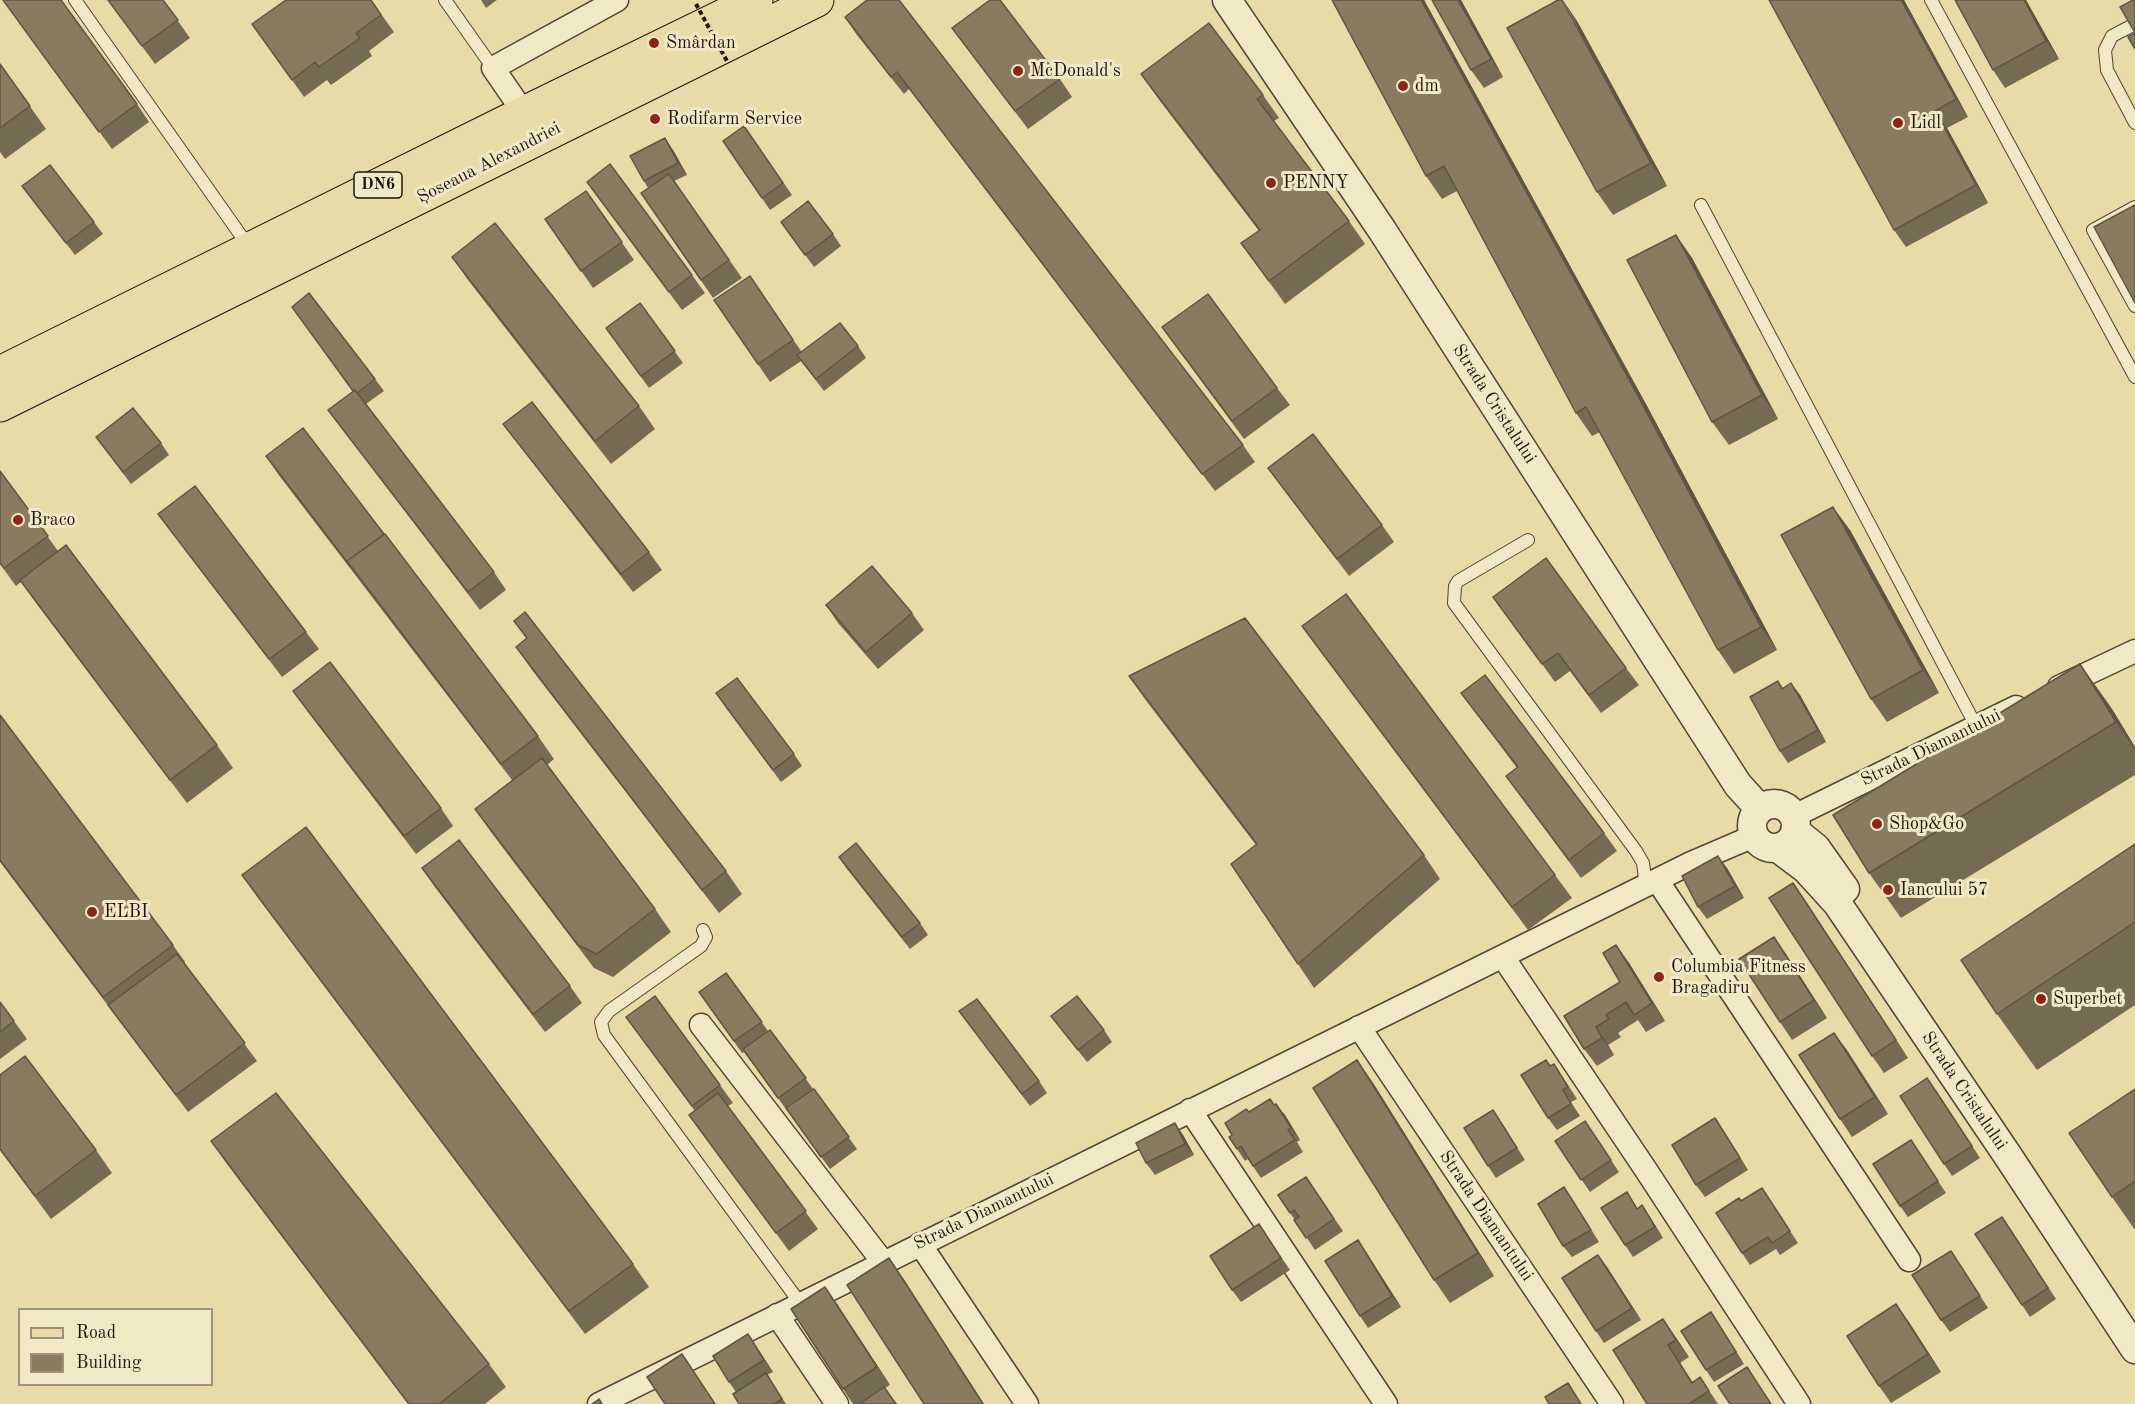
<!DOCTYPE html>
<html>
<head>
<meta charset="utf-8">
<style>
	body { margin:0 }
	#map { position:relative; width:2135px; height:1404px; overflow:hidden; background:#e9dba8; font-family:"Old Standard TT",serif }
	canvas { display:block }
	.legend { position:absolute; left:18px; top:1308px; width:195px; height:78px; box-sizing:border-box; background:#f1e8c6; border:2px solid #9d937d; margin:0; padding:8px 10px; list-style:none; font-size:18px; color:#1f130f }
	.legend li { display:flex; align-items:center; gap:12px; height:30px }
	.legend b { width:30px; border:2px solid #9d937d }
</style>
</head>
<body>
<div id="map">
<canvas width="2135" height="1404"></canvas>
<ul class="legend">
<li><b style="height:8px;background:#e9dba8"></b>Road</li>
<li><b style="height:16px;background:#887b5f"></b>Building</li>
</ul>
</div>
<script>
const ctx = document.querySelector('canvas').getContext('2d');
ctx.lineJoin = 'round';
const shape = rows => new Path2D(rows.map(r => 'M' + r).join(''));
function strokePath(path, color, width, dash) { ctx.strokeStyle = color; ctx.lineWidth = width; ctx.lineCap = dash ? 'butt' : 'round'; ctx.setLineDash(dash || []); ctx.stroke(path); }
function fill(path, color) { ctx.fillStyle = color; ctx.fill(path, 'evenodd'); }
function write(font, color, halo, rows, align = 'center') {
  ctx.font = font + ' "Old Standard TT",serif'; ctx.lineWidth = 6; ctx.setLineDash([]); ctx.textBaseline = 'middle'; ctx.strokeStyle = halo; ctx.fillStyle = color; for (const [text, x, y, turn = 0] of rows) {
    ctx.save(); ctx.translate(x, y); ctx.rotate((+turn || 0) * Math.PI / 180); ctx.textAlign = isNaN(turn) ? turn : align; if (halo) ctx.strokeText(text, 0, 0); ctx.fillText(text, 0, 0); ctx.restore();
  }
}
const service = shape([
	[75,0,249,247],
	[445,0,493,68],
	[1931,0,2135,377],
	[2135,24,2112,36,2105,50,2107,70,2135,123],
	[1701,205,1976,726],
	[2135,207,2093,230,2135,306],
	[1528,540,1458,581,1455,586,1454,603,1636,851,1643,863,1646,886],
	[703,930,706,937,701,946,609,1011,601,1022,604,1035,800,1303]
]);
const minor = shape([
	[524,113,493,68,617,0],
	[2059,687,2135,651],
	[1794,816,2016,707],
	[1657,880,1909,1260],
	[1503,957,1646,1170,1799,1404],
	[701,1025,883,1262],
	[1359,1027,1612,1404],
	[1190,1110,1386,1404],
	[920,1244,1027,1404],
	[777,1315,837,1404],
	[599,1404,1691,863,1754,836]
]);
const tertiary = shape([
	[1227,0,1382,230,1738,785,1760,809],
	'1752 826a22 22 0 1 1 44 0a22 22 0 1 1-44 0Z',
	[1795,831,1816,848,1845,889],
	[1778,848,1806,869,1837,903,2008,1156,2135,1349]
]);
const primary = shape([
	[0,373,524,113,756,0],
	[0,405,817,0]
]);
strokePath(service, '#524535', 14);
strokePath(minor, '#524535', 25);
strokePath(tertiary, '#524535', 31);
strokePath(primary, '#1f130f', 35);
strokePath(service, '#f1e8c6', 12);
strokePath(minor, '#f1e8c6', 22);
strokePath(tertiary, '#f1e8c6', 28);
strokePath(primary, '#e9dba8', 33);
strokePath(shape([
	[696,4,728,63]
]), '#1f130f', 4, [4.5, 3]);
fill(shape([
	[3,0,137,104,149,122,112,149],
	[108,0,163,0,190,38,155,64],
	[371,0,394,32,369,51,372,56,331,85,327,80,304,97,252,24],
	[481,0,497,0,486,8],
	[867,0,1243,445,1255,462,1215,491,909,89,904,94,857,35,845,17],
	[1332,0,1424,0,1647,406,1777,650,1734,674,1718,650,1600,432,1592,436,1576,413,1457,191,1442,199,1426,176],
	[1461,0,1503,77,1484,88,1471,70],
	[1904,0,1968,117,1947,128,1988,203,1906,247,1894,230],
	[1955,0,2026,0,2059,59,2005,88,1993,70],
	[1577,21,1667,186,1613,215,1597,192],
	[952,28,1060,79,1072,97,1028,129],
	[0,64,46,129,5,159,0,152],
	[1141,74,1263,95,1279,118,1274,121,1349,221,1365,244,1285,304,1241,243,1259,231,1157,97],
	[744,126,792,195,770,210,723,141],
	[673,150,687,175,674,181,742,278,713,298,641,193,648,188,644,181],
	[587,182,692,275,705,293,682,310],
	[22,186,94,222,103,234,75,255],
	[586,191,634,260,593,288,545,219],
	[781,222,833,234,841,246,814,267],
	[1676,235,1692,258,1778,419,1729,445,1712,422],
	[452,257,639,406,655,429,611,464,468,280],
	[750,276,801,351,858,346,866,358,824,391,801,361,770,382,714,300],
	[640,303,683,363,649,388,606,328],
	[1162,327,1277,388,1290,405,1244,439],
	[375,379,384,391,366,404,494,572,506,590,480,610,341,427,328,410],
	[503,424,649,552,662,570,633,592,516,441],
	[96,437,161,443,169,455,131,484],
	[266,456,538,736,554,759,547,765,655,909,671,932,613,977,594,968,491,832,475,809,512,780,278,474],
	[1268,468,1382,525,1394,542,1349,576],
	[0,471,58,551,217,745,233,768,187,803,36,603,21,582,16,586,0,564],
	[158,514,306,632,319,649,282,677,171,531],
	[1850,530,1939,693,1887,722,1871,699],
	[1493,597,1626,668,1639,685,1601,713,1570,671,1555,682],
	[826,605,912,613,924,630,878,669,838,623],
	[514,621,726,871,742,894,719,913,532,670,516,647,527,639],
	[1302,626,1555,875,1572,898,1528,930,1319,649],
	[2080,664,2112,709,2135,747,2135,775,1901,918,1869,873],
	[1129,676,1424,855,1440,879,1314,988,1298,964,1256,845,1145,699],
	[1778,681,1783,688,1791,683,1800,695,1826,742,1788,763,1780,751],
	[293,691,441,808,453,826,416,854,305,708],
	[1461,693,1604,833,1617,851,1581,878,1506,776,1517,768],
	[724,705,794,754,802,766,781,782],
	[0,715,173,945,185,962,184,963,257,1061,188,1112,0,862],
	[2135,844,2135,1005,2037,1070,1997,1014],
	[839,857,920,923,928,935,910,949,847,869],
	[422,868,570,986,582,1003,545,1032,434,886],
	[1727,868,1744,898,1707,919,1698,907],
	[242,875,633,1264,649,1287,585,1334,258,898],
	[1805,900,1908,1058,1884,1073,1872,1056],
	[1774,937,1827,1018,1792,1040,1780,1022],
	[1616,945,1629,963,1665,1021,1646,1032,1638,1020,1618,1033,1621,1037,1608,1045,1614,1055,1597,1066,1584,1049,1620,982],
	[726,973,768,1031,770,1030,857,1149,830,1169,744,1052,742,1053,699,992],
	[0,1002,27,1039,0,1059],
	[959,1011,1039,1081,1047,1093,1030,1106],
	[1051,1016,1104,1030,1112,1042,1087,1062],
	[626,1017,720,1085,733,1103,728,1106,818,1229,789,1251,689,1115,695,1111],
	[1834,1033,1888,1114,1852,1137,1840,1119],
	[1357,1060,1373,1083,1494,1276,1450,1303,1434,1280],
	[1551,1066,1562,1076,1577,1099,1571,1102,1580,1116,1557,1130,1548,1118],
	[0,1075,96,1150,112,1173,51,1219,0,1150],
	[2135,1089,2135,1230,2112,1197],
	[1936,1090,1980,1158,1952,1176,1944,1164],
	[1274,1105,1285,1115,1300,1140,1297,1142,1303,1152,1261,1178,1248,1159,1245,1161,1237,1149,1232,1135,1249,1112],
	[1493,1110,1525,1160,1496,1178,1488,1166],
	[1715,1118,1748,1170,1705,1197,1696,1185],
	[1585,1121,1619,1172,1590,1192,1555,1141],
	[1175,1123,1183,1135,1194,1155,1155,1175,1146,1163],
	[1911,1140,1946,1193,1908,1217,1900,1206],
	[211,1141,489,1364,506,1387,485,1404,408,1404,227,1164],
	[1306,1177,1343,1231,1315,1250,1278,1195],
	[1762,1188,1798,1243,1780,1255,1776,1249,1750,1265,1742,1253,1741,1201],
	[1572,1199,1599,1242,1572,1257,1563,1246],
	[1637,1208,1650,1217,1663,1238,1633,1257,1625,1245],
	[1259,1224,1290,1270,1241,1302,1232,1290],
	[2010,1228,2056,1299,2030,1317,2022,1305],
	[1951,1251,1988,1308,1950,1332,1941,1320],
	[1366,1252,1401,1307,1368,1328,1360,1316],
	[1607,1267,1641,1320,1604,1343,1596,1331],
	[837,1304,890,1385,885,1388,897,1404,853,1404,843,1389],
	[1896,1304,1941,1372,1891,1403,1879,1386],
	[1663,1319,1689,1357,1680,1363,1692,1382,1700,1377,1718,1404,1647,1404],
	[1719,1324,1744,1364,1714,1382,1706,1370],
	[756,1346,773,1372,767,1375,786,1404,739,1404,736,1392,729,1382]
]), '#756a52');
fill(shape([
	[1421,0,1424,0,1647,406,1777,650,1761,627],
	[1458,0,1461,0,1503,77,1491,59],
	[1563,0,1577,21,1667,186,1651,163],
	[1901,0,1904,0,1968,117,1956,99],
	[2024,0,2026,0,2059,59,2046,41],
	[1935,111,1947,128,1988,203,1976,185],
	[665,138,673,150,687,175,678,163],
	[1676,235,1692,258,1778,419,1762,395],
	[1833,507,1850,530,1939,693,1923,670],
	[2080,664,2112,709,2135,747,2135,750,2116,722],
	[1791,683,1800,695,1826,742,1818,730],
	[1718,856,1727,868,1744,898,1735,886],
	[1793,883,1805,900,1908,1058,1896,1040],
	[1774,937,1786,954,1827,1018,1814,1000],
	[1616,945,1629,963,1665,1021,1652,1003],
	[1596,1027,1608,1045,1614,1055,1602,1038],
	[1834,1033,1847,1050,1888,1114,1875,1097],
	[1357,1060,1373,1083,1494,1276,1478,1253],
	[1276,1104,1285,1115,1300,1140,1291,1128],
	[1715,1118,1723,1130,1748,1170,1740,1158],
	[1175,1123,1183,1135,1194,1155,1185,1144],
	[1642,1205,1650,1217,1663,1238,1655,1227],
	[1358,1240,1366,1252,1401,1307,1392,1296],
	[1598,1255,1607,1267,1641,1320,1632,1308],
	[889,1258,905,1281,984,1404,983,1404],
	[825,1287,837,1304,890,1385,877,1367],
	[1896,1304,1909,1322,1941,1372,1928,1354],
	[1711,1312,1719,1324,1744,1364,1736,1352],
	[1663,1319,1675,1336,1689,1357,1676,1340],
	[748,1334,756,1346,773,1372,764,1360],
	[1668,1345,1680,1363,1704,1400,1692,1383]
]), '#5f5642');
const building = shape([
	[3,0,61,0,137,104,99,132,3,0],
	[108,0,163,0,178,20,142,46,108,0],
	[286,0,371,0,381,15,356,33,360,38,319,67,315,62,292,80,252,24,286,0],
	[867,0,899,0,1243,445,1202,474,897,72,891,77,845,17,867,0],
	[990,0,1000,0,1060,79,1015,111,952,28,990,0],
	[1332,0,1421,0,1631,383,1761,627,1718,650,1586,407,1576,413,1444,166,1426,176,1332,0],
	[1432,0,1458,0,1491,59,1471,70,1432,0],
	[1558,0,1562,0,1651,163,1597,192,1507,28,1558,0],
	[1769,0,1901,0,1956,99,1935,111,1976,185,1894,230,1769,0],
	[1955,0,2024,0,2046,41,1993,70,1955,0],
	[2133,0,2135,0,2135,49,2128,37,2135,33,2120,7,2133,0],
	[1209,23,1263,95,1257,99,1349,221,1269,281,1241,243,1260,230,1141,74,1209,23],
	[0,64,30,106,0,128,0,64],
	[744,126,783,183,762,198,723,141,744,126],
	[665,138,678,163,644,181,630,156,665,138],
	[610,164,692,275,669,292,587,182,610,164],
	[50,165,94,222,66,243,22,186,50,165],
	[669,174,729,260,701,280,641,193,669,174],
	[586,191,622,242,581,271,545,219,586,191],
	[808,201,833,234,805,255,781,222,808,201],
	[2135,205,2135,303,2094,227,2135,205],
	[495,223,639,406,595,441,452,257,495,223],
	[1676,235,1762,395,1712,422,1627,260,1676,235],
	[750,276,793,340,758,364,714,300,750,276],
	[309,293,375,379,357,393,355,390,353,391,292,307,309,293],
	[1208,294,1277,388,1232,421,1162,327,1208,294],
	[640,303,675,351,641,376,606,328,640,303],
	[840,323,858,346,816,379,797,355,840,323],
	[355,390,494,572,468,592,328,410,355,390],
	[532,402,649,552,621,574,503,424,532,402],
	[133,408,161,443,123,472,96,437,133,408],
	[303,428,384,534,347,561,351,567,266,456,303,428],
	[1313,434,1382,525,1337,559,1268,468,1313,434],
	[0,471,48,536,4,568,0,563,0,471],
	[195,486,306,632,269,659,158,514,195,486],
	[1833,507,1923,670,1871,699,1781,535,1833,507],
	[385,534,538,736,501,764,347,561,385,534],
	[66,545,217,745,170,780,20,580,66,545],
	[1546,558,1626,668,1589,695,1558,653,1542,664,1493,597,1546,558],
	[872,566,912,613,866,652,826,605,872,566],
	[1346,594,1555,875,1512,907,1302,626,1346,594],
	[525,612,726,871,702,890,516,647,527,638,514,621,525,612],
	[1245,618,1424,855,1298,964,1231,864,1257,844,1129,676,1245,618],
	[330,662,441,808,404,836,293,691,330,662],
	[2080,664,2116,722,1869,873,1833,815,2080,664],
	[1485,675,1604,833,1569,860,1506,776,1518,767,1461,693,1485,675],
	[737,678,794,754,773,770,716,693,737,678],
	[1778,681,1782,689,1791,683,1818,730,1780,751,1750,697,1778,681],
	[0,715,173,945,103,997,0,860,0,715],
	[542,758,655,909,597,954,578,945,475,809,542,758],
	[306,827,633,1264,569,1311,242,875,306,827],
	[459,840,570,986,533,1014,422,868,459,840],
	[856,843,920,923,902,937,839,857,856,843],
	[2135,844,2135,922,1997,1014,1961,960,2135,844],
	[1718,856,1735,886,1698,907,1682,876,1718,856],
	[1793,883,1896,1040,1872,1056,1769,898,1793,883],
	[1774,937,1814,1000,1780,1022,1739,959,1774,937],
	[1616,945,1652,1003,1634,1015,1626,1002,1606,1015,1609,1019,1596,1027,1602,1038,1584,1049,1564,1016,1620,982,1603,953,1616,945],
	[177,954,245,1043,176,1095,108,1005,177,954],
	[726,973,762,1022,734,1041,699,992,726,973],
	[655,996,720,1085,692,1106,626,1017,655,996],
	[1077,996,1104,1030,1078,1050,1051,1016,1077,996],
	[977,999,1039,1081,1022,1094,959,1011,977,999],
	[0,1002,14,1021,0,1032,0,1002],
	[770,1030,806,1078,778,1098,743,1049,770,1030],
	[1834,1033,1875,1097,1840,1119,1799,1055,1834,1033],
	[25,1056,96,1150,35,1196,0,1149,0,1075,25,1056],
	[1357,1060,1478,1253,1434,1280,1313,1088,1357,1060],
	[1546,1060,1550,1066,1554,1064,1568,1087,1563,1090,1571,1104,1548,1118,1521,1075,1546,1060],
	[1927,1078,1972,1146,1944,1164,1900,1096,1927,1078],
	[814,1089,849,1137,821,1157,786,1108,814,1089],
	[2135,1089,2135,1181,2112,1197,2069,1133,2135,1089],
	[276,1093,489,1364,439,1404,409,1404,211,1141,276,1093],
	[718,1093,806,1211,776,1233,689,1115,718,1093],
	[1270,1099,1274,1105,1276,1104,1291,1128,1288,1130,1295,1140,1253,1166,1241,1146,1237,1149,1229,1137,1232,1135,1225,1123,1246,1109,1249,1112,1270,1099],
	[1493,1110,1517,1148,1488,1166,1464,1128,1493,1110],
	[1715,1118,1740,1158,1696,1185,1672,1145,1715,1118],
	[1585,1121,1611,1160,1581,1180,1555,1141,1585,1121],
	[1175,1123,1185,1144,1146,1163,1136,1143,1175,1123],
	[1911,1140,1938,1181,1900,1206,1873,1164,1911,1140],
	[1306,1177,1334,1219,1306,1238,1294,1220,1299,1217,1294,1210,1290,1213,1278,1195,1306,1177],
	[1564,1187,1591,1230,1563,1246,1538,1204,1564,1187],
	[1762,1188,1790,1231,1772,1243,1768,1237,1742,1253,1716,1213,1739,1198,1741,1201,1762,1188],
	[1627,1192,1637,1209,1642,1205,1655,1227,1625,1245,1601,1208,1627,1192],
	[2002,1217,2048,1288,2022,1305,1975,1234,2002,1217],
	[1259,1224,1281,1258,1232,1290,1210,1256,1259,1224],
	[1358,1240,1392,1296,1360,1316,1325,1261,1358,1240],
	[1951,1251,1980,1296,1941,1320,1912,1275,1951,1251],
	[1598,1255,1632,1308,1596,1331,1562,1278,1598,1255],
	[889,1258,983,1404,924,1404,847,1285,889,1258],
	[825,1287,877,1367,843,1389,791,1309,825,1287],
	[1896,1304,1928,1354,1879,1386,1847,1336,1896,1304],
	[1711,1312,1736,1352,1706,1370,1681,1331,1711,1312],
	[1663,1319,1676,1340,1668,1345,1692,1383,1700,1377,1709,1391,1689,1404,1647,1404,1613,1350,1663,1319],
	[748,1334,764,1360,729,1382,713,1356,748,1334],
	[682,1354,715,1404,665,1404,647,1377,682,1354],
	[1747,1367,1771,1404,1730,1404,1718,1386,1747,1367],
	[766,1373,782,1399,774,1404,739,1404,733,1394,766,1373],
	[1568,1383,1581,1404,1549,1404,1545,1397,1568,1383],
	[884,1387,896,1404,859,1404,884,1387],
	[599,1399,602,1404,592,1404,599,1399]
]);
fill(building, '#887b5f');
strokePath(building, '#5f5642', 1.5);
for (const [x, y, r, color] of [
	[654,43,6,"#8f2418"],
	[1018,71,6,"#8f2418"],
	[1403,86,6,"#8f2418"],
	[655,119,6,"#8f2418"],
	[1898,123,6,"#8f2418"],
	[1271,183,6,"#8f2418"],
	[18,520,6,"#8f2418"],
	[1877,824,6,"#8f2418"],
	[1888,890,6,"#8f2418"],
	[92,912,6,"#8f2418"],
	[1659,977,6,"#8f2418"],
	[2041,999,6,"#8f2418"]
]) { const dot = new Path2D(); dot.arc(x, y, r, 0, 2 * Math.PI); ctx.fillStyle = color; ctx.fill(dot); strokePath(dot, '#f1e8c6', 2); }
for (const [x, y, w] of [
	[378,185,48]
]) { const box = new Path2D(); box.roundRect(x - w / 2, y - 13, w, 26, 4.5); ctx.fillStyle = '#f1e8c6'; ctx.fill(box); strokePath(box, '#1f130f', 1.5); }
write('bold 16px', '#1f130f', null, [
	["DN6",378,185]
]);
write('18px', '#1f130f', '#f1e8c6', [
	["Smârdan",666,43],
	["McDonald's",1030,71],
	["dm",1415,86],
	["Rodifarm Service",667,119],
	["Lidl",1910,123],
	["PENNY",1283,183],
	["Braco",30,520],
	["Shop&Go",1889,824],
	["Iancului 57",1900,890],
	["ELBI",104,912],
	["Columbia Fitness",1671,967],
	["Bragadiru",1671,988],
	["Superbet",2053,999]
], 'left');
write('18px', '#1f130f', '#f1e8c6', [
	["Șoseaua Alexandriei",489,163,-27],
	["Strada Cristalului",1494,404,57],
	["Strada Diamantului",1931,748,-26],
	["Strada Cristalului",1964,1091,56],
	["Strada Diamantului",984,1212,-26],
	["Strada Diamantului",1486,1216,56]
]);
</script>
</body>
</html>
